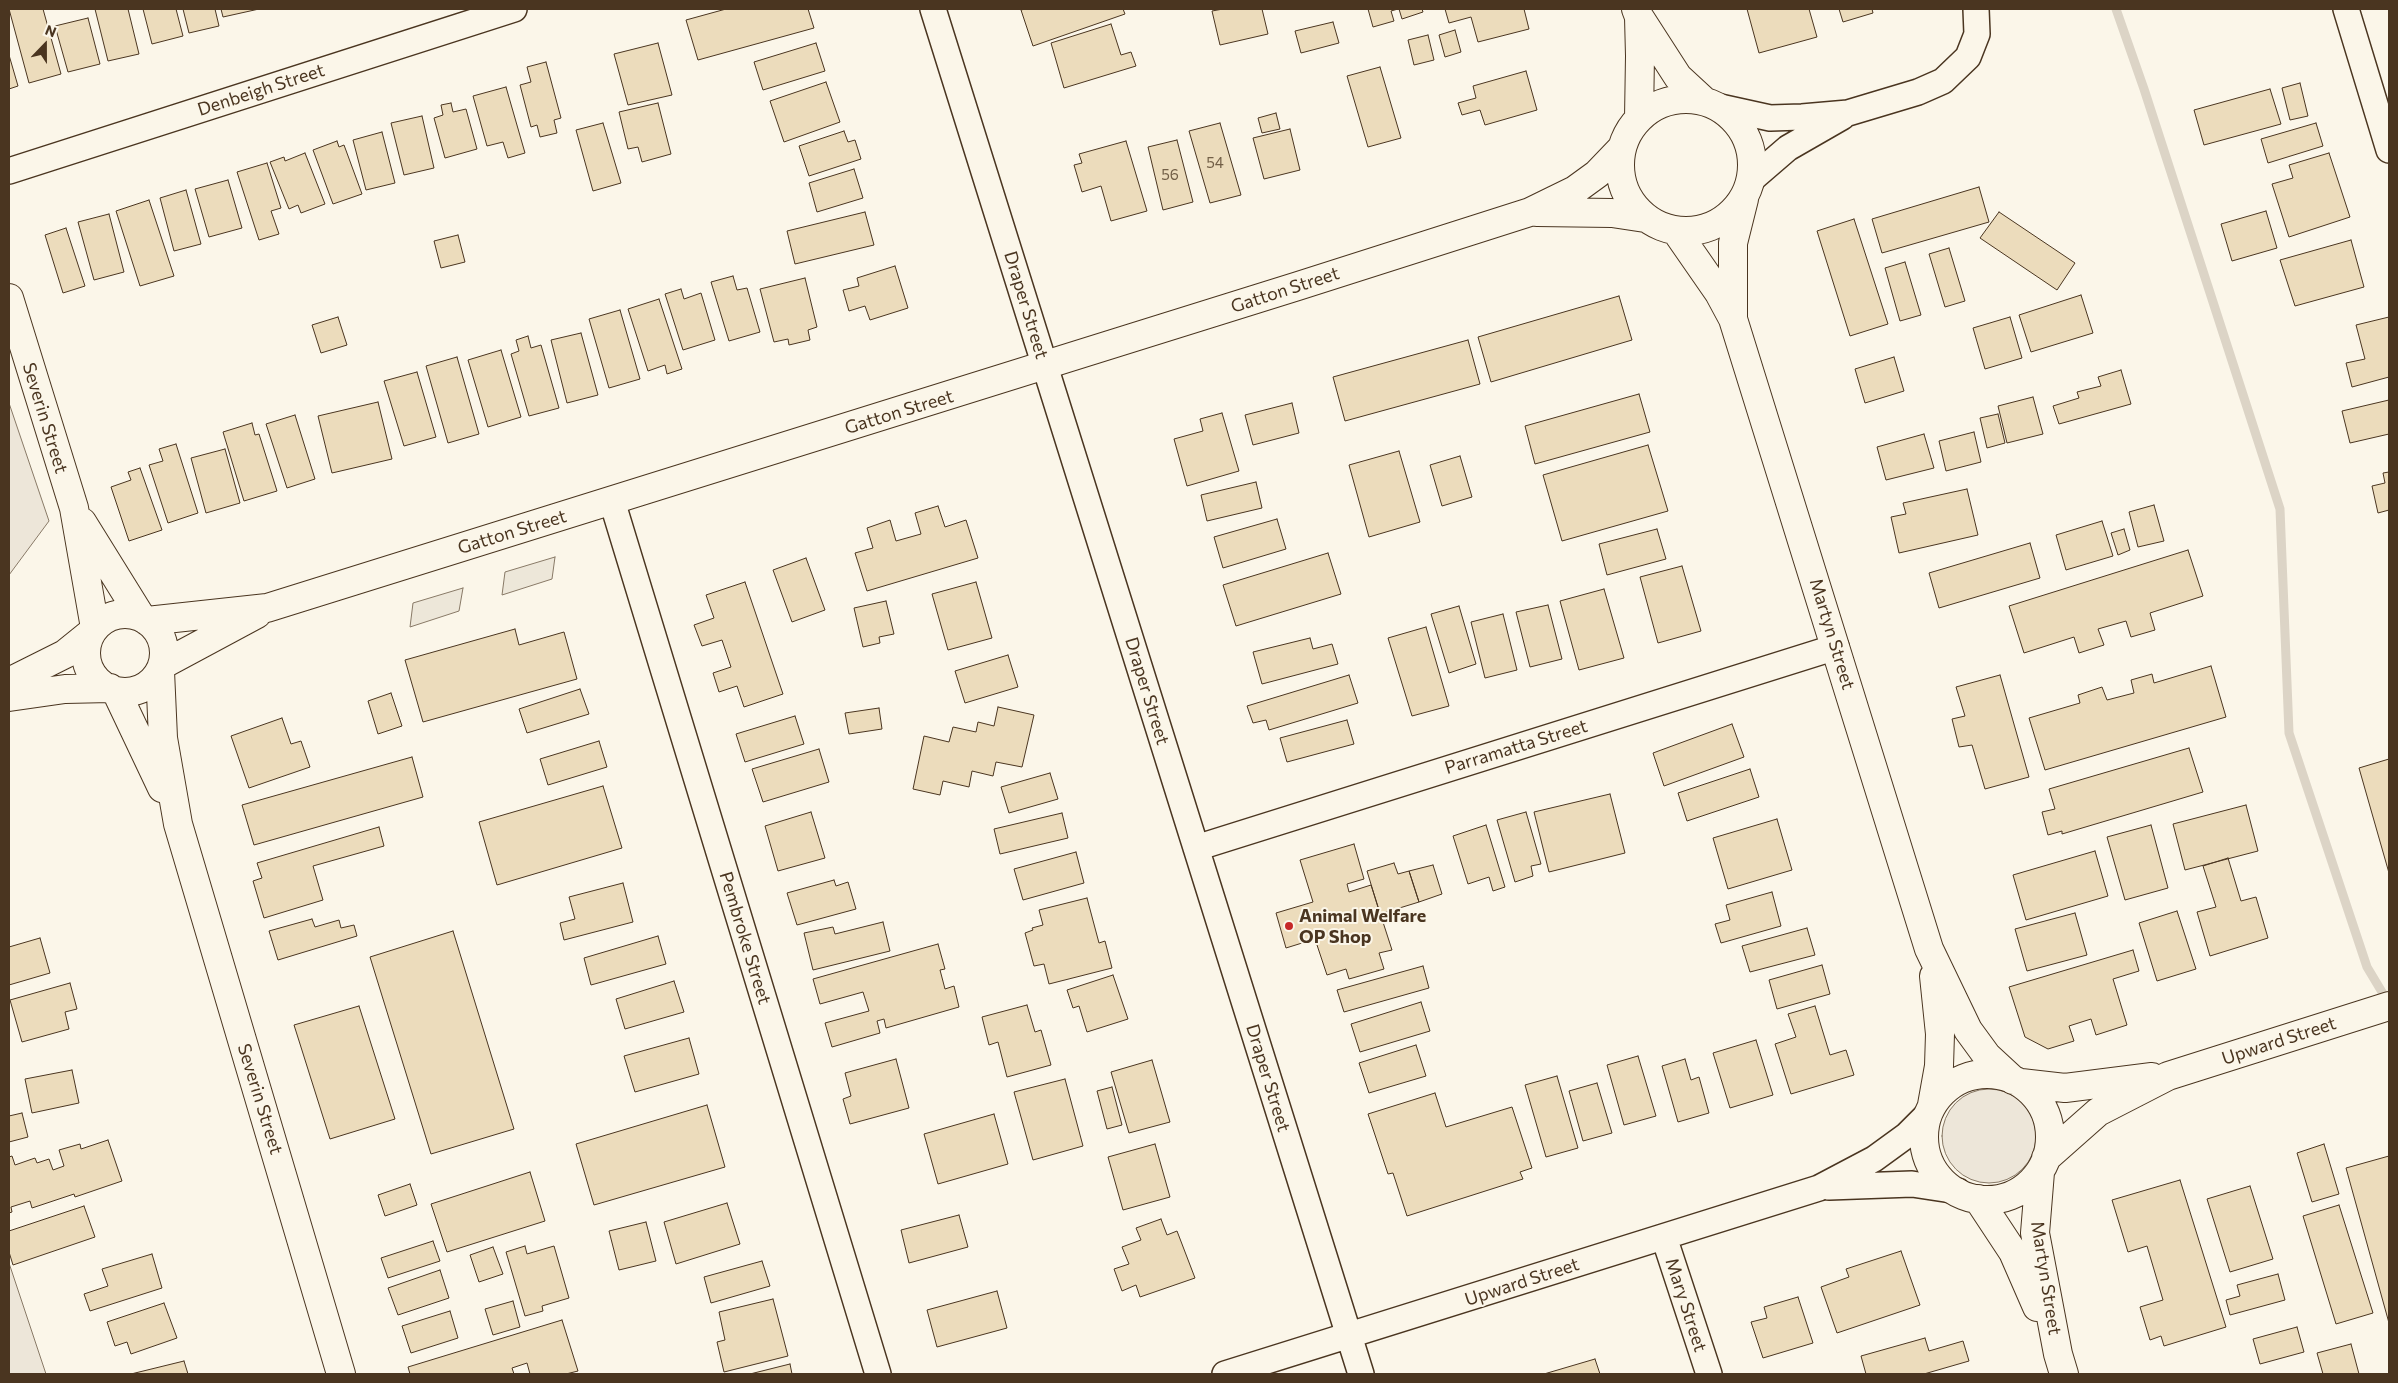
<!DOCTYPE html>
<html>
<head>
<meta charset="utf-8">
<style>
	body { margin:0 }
	#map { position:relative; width:2398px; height:1383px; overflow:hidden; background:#fbf6e9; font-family:Commissioner,sans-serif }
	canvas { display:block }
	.frame { position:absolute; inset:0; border:10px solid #4a3520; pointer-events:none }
	.north { position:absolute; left:20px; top:20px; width:50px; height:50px; -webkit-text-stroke:4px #fbf6e9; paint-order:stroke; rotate:22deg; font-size:14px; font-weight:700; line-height:20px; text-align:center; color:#4a3520 }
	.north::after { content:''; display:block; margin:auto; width:18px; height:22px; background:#4a3520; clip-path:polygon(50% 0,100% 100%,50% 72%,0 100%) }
</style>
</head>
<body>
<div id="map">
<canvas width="2398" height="1383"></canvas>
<div class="frame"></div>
<div class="north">N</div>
</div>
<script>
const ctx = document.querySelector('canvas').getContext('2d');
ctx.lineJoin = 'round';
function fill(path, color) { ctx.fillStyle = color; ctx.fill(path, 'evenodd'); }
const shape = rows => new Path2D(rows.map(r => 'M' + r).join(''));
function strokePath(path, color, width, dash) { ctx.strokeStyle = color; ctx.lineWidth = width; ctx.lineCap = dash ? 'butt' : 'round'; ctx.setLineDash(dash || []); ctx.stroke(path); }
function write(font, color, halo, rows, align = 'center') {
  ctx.font = font + ' Commissioner,sans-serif'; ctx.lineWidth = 4; ctx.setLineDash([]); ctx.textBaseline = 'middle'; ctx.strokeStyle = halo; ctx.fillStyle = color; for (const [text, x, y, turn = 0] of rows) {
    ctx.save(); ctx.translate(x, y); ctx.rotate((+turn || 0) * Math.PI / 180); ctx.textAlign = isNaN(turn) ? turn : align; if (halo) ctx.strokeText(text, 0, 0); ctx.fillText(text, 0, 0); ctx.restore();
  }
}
const green = shape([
	[9,403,49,521,9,575,9,403],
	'1942 1136a47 47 0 1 1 94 0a47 47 0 1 1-94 0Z',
	[9,1263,46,1374,9,1374,9,1263]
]);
fill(green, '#ede6d9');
strokePath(green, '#887966', 1);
const parking = shape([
	[555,557,552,579,502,595,505,572,555,557],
	[463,588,459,611,410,627,413,603,463,588]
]);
fill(parking, '#ede7d9');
strokePath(parking, '#887966', 1);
strokePath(shape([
	[2116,9,2144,89,2280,509,2289,733,2367,967,2388,1002]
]), '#dcd4c6', 9);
const building = shape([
	[9,9,43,9,61,74,29,83,9,9],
	[95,9,128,9,139,54,108,61,95,9],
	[143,9,176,9,183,36,152,44,143,9],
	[183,9,215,9,219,26,189,33,183,9],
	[221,9,259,9,223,17,221,9],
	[726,9,808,9,814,28,698,60,686,20,726,9],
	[1025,9,1123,9,1125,14,1033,46,1021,10,1025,9],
	[1223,9,1262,9,1268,34,1220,45,1212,11,1223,9],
	[1368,9,1398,9,1391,11,1394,21,1373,27,1368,9],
	[1399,9,1422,9,1423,12,1402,19,1399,9],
	[1445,9,1524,9,1529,29,1478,42,1471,17,1449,23,1445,9],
	[1747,9,1809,9,1817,37,1759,53,1747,9],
	[1839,9,1872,9,1873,13,1843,22,1839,9],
	[88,18,100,64,68,72,55,26,88,18],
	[1333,22,1339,43,1301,53,1295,31,1333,22],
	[1111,24,1121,55,1131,52,1136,66,1064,88,1051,43,1111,24],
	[1455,30,1461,52,1445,57,1439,35,1455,30],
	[1428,35,1434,60,1414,65,1408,40,1428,35],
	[658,43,672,95,628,105,614,54,658,43],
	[816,43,825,71,763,90,754,62,816,43],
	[9,55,18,86,9,89,9,55],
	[546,62,561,118,554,120,557,133,540,137,537,125,531,127,520,85,531,82,527,67,546,62],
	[1380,67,1401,138,1368,147,1347,76,1380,67],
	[1526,71,1537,110,1485,125,1480,110,1462,115,1458,103,1476,98,1473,86,1526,71],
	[826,82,840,122,784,142,770,101,826,82],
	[2300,83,2308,116,2290,120,2282,88,2300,83],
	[506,87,525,153,508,158,503,142,487,146,473,96,506,87],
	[2270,89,2281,124,2204,145,2194,110,2270,89],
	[451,103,453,112,466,109,477,149,445,158,434,118,443,115,441,105,451,103],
	[658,103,671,154,642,162,638,147,628,149,619,112,658,103],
	[1276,113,1280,129,1262,133,1258,118,1276,113],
	[422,116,434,168,404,175,391,123,422,116],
	[603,123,621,183,593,191,576,130,603,123],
	[1220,123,1241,195,1210,203,1189,131,1220,123],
	[2316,123,2323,146,2268,163,2261,139,2316,123],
	[1290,129,1300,170,1264,179,1253,138,1290,129],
	[844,131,848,142,855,140,861,159,809,176,799,146,844,131],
	[382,132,395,183,366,190,353,140,382,132],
	[1177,140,1193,202,1163,210,1148,147,1177,140],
	[337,141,339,147,344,145,362,194,333,204,313,150,337,141],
	[1126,141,1147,211,1111,221,1101,186,1082,192,1074,165,1082,163,1079,154,1126,141],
	[305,153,325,204,301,213,298,205,289,209,270,162,284,157,285,161,305,153],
	[2329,153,2350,217,2289,237,2272,184,2293,178,2289,165,2329,153],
	[267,163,281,208,271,211,279,234,259,240,237,172,267,163],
	[854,169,863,198,817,212,809,183,854,169],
	[228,180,242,228,209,237,195,189,228,180],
	[1979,187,1989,222,1882,253,1872,219,1979,187],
	[186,190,201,244,174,251,160,198,186,190],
	[149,200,174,276,140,286,116,211,149,200],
	[2266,211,2277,248,2232,261,2221,224,2266,211],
	[865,212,874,245,795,264,787,231,865,212],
	[1999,212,2075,263,2057,290,1980,238,1999,212],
	[109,214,124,272,94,280,78,222,109,214],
	[1854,219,1888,324,1850,336,1817,231,1854,219],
	[66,228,85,286,63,293,45,235,66,228],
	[458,235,465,262,441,268,434,241,458,235],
	[2351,240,2364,287,2295,306,2280,260,2351,240],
	[1949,248,1965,301,1945,307,1929,254,1949,248],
	[1905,262,1921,315,1900,321,1885,268,1905,262],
	[895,266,908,308,870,320,865,306,849,311,843,290,859,286,857,278,895,266],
	[733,276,737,290,747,288,760,332,729,341,711,282,733,276],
	[805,278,817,327,808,330,810,340,789,345,788,339,774,342,760,289,805,278],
	[681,289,684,299,701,293,715,340,683,350,665,294,681,289],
	[2081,295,2093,333,2031,352,2019,315,2081,295],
	[1619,296,1632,340,1491,382,1478,337,1619,296],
	[659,299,682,369,667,374,665,365,648,371,628,309,659,299],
	[620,310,640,379,609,388,589,319,620,310],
	[338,317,347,345,321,353,312,325,338,317],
	[2010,317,2022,358,1985,369,1973,328,2010,317],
	[2389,317,2389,377,2352,387,2346,363,2365,359,2356,325,2389,317],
	[581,333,598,395,567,403,551,340,581,333],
	[528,336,531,348,541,345,559,408,529,416,511,354,519,351,516,340,528,336],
	[1468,340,1480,384,1345,421,1333,377,1468,340],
	[501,350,521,417,488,427,468,360,501,350],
	[457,357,479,434,448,443,426,366,457,357],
	[1894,357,1904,391,1865,403,1855,369,1894,357],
	[2121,370,2131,404,2059,424,2053,406,2079,398,2077,392,2101,386,2098,377,2121,370],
	[417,372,436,437,404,446,384,381,417,372],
	[1639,394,1650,432,1535,464,1525,426,1639,394],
	[2033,397,2043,434,2007,443,1998,406,2033,397],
	[2389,400,2389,434,2350,443,2342,411,2389,400],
	[378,402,392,459,332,473,318,416,378,402],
	[1292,403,1299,433,1253,445,1245,415,1292,403],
	[1222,413,1239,471,1187,486,1174,439,1203,431,1200,419,1222,413],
	[1998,414,2005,443,1987,448,1980,418,1998,414],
	[295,415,315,479,287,488,266,424,295,415],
	[252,423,255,435,259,434,277,491,244,501,223,432,252,423],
	[1974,432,1981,462,1946,471,1939,441,1974,432],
	[1924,434,1934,468,1886,480,1877,447,1924,434],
	[176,444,198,513,168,523,149,465,163,461,159,449,176,444],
	[1648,445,1668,511,1562,541,1543,475,1648,445],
	[225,449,240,503,206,513,191,458,225,449],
	[1399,451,1420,522,1369,537,1349,465,1399,451],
	[1460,456,1472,497,1442,506,1430,465,1460,456],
	[140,468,162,530,129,541,111,487,131,480,128,472,140,468],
	[2389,472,2389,510,2378,513,2372,486,2385,483,2383,473,2389,472],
	[1256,482,1262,508,1207,521,1201,495,1256,482],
	[1967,489,1978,535,1899,553,1891,517,1906,514,1903,503,1967,489],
	[2154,505,2164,541,2138,547,2129,512,2154,505],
	[938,506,945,527,966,520,978,558,867,591,855,553,873,548,867,528,890,520,896,541,921,534,915,513,938,506],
	[1277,519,1286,549,1223,568,1214,537,1277,519],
	[2102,521,2113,556,2066,570,2056,535,2102,521],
	[1657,529,1666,559,1607,575,1599,544,1657,529],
	[2124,529,2130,550,2118,555,2111,533,2124,529],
	[2030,543,2040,578,1939,608,1929,573,2030,543],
	[2188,550,2203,596,2150,613,2155,630,2131,637,2126,621,2098,629,2104,645,2079,653,2074,637,2024,653,2009,606,2188,550],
	[1328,553,1341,594,1236,626,1223,585,1328,553],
	[806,558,825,610,792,622,773,570,806,558],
	[1682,566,1701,631,1658,643,1640,577,1682,566],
	[745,582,783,694,744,707,737,686,719,692,713,673,731,667,722,640,702,646,694,625,714,618,706,595,745,582],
	[976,582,992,638,948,650,932,594,976,582],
	[1604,589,1624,658,1579,670,1560,601,1604,589],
	[886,601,894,634,879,637,880,643,863,647,854,608,886,601],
	[1548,605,1562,659,1530,667,1516,612,1548,605],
	[1459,606,1476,664,1449,673,1431,614,1459,606],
	[1503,614,1517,670,1485,678,1471,622,1503,614],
	[1426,627,1449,706,1412,716,1388,638,1426,627],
	[515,629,519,645,564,632,577,679,423,722,405,660,515,629],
	[1310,638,1313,649,1332,644,1338,664,1262,684,1253,652,1310,638],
	[1008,655,1018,687,965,703,955,671,1008,655],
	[2211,666,2226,717,2045,770,2029,718,2080,703,2078,695,2102,687,2107,700,2134,693,2131,680,2152,674,2154,683,2211,666],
	[1349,675,1358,703,1269,730,1266,720,1253,723,1247,706,1349,675],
	[2000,675,2029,777,1985,789,1972,745,1959,747,1952,719,1965,716,1956,687,2000,675],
	[580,689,589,714,527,733,519,709,580,689],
	[391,693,402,726,378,734,368,701,391,693],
	[998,707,1034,715,1022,767,996,762,993,776,972,771,969,787,943,781,940,795,913,789,924,736,949,742,953,727,976,732,978,722,994,726,998,707],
	[879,708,882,729,849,734,845,713,879,708],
	[795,716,804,744,745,762,736,734,795,716],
	[282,718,291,744,301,741,310,767,249,788,231,736,282,718],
	[1347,720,1354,744,1287,762,1280,738,1347,720],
	[1732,724,1744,757,1664,786,1653,753,1732,724],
	[599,741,607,767,548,785,540,759,599,741],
	[2189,748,2203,792,2062,834,2062,831,2048,835,2042,812,2055,809,2049,789,2189,748],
	[819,749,829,782,763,802,752,769,819,749],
	[412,757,423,797,254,845,242,805,412,757],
	[2389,759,2389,873,2359,768,2389,759],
	[1750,769,1759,797,1687,821,1678,793,1750,769],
	[1050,773,1058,799,1009,813,1001,787,1050,773],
	[603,786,622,848,497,885,479,822,603,786],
	[1610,794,1625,853,1549,872,1534,812,1610,794],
	[2246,805,2258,851,2185,870,2173,824,2246,805],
	[811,812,825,858,778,871,765,826,811,812],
	[1526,812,1541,864,1531,866,1533,876,1515,882,1497,820,1526,812],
	[1062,813,1068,838,1000,854,994,829,1062,813],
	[1777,819,1792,870,1728,889,1713,838,1777,819],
	[1486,825,1505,887,1493,891,1489,877,1468,884,1453,836,1486,825],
	[2151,825,2168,888,2125,900,2107,837,2151,825],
	[379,827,384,846,313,866,323,900,264,918,253,881,262,878,257,863,379,827],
	[1354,844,1364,879,1347,884,1349,892,1371,885,1392,950,1379,953,1384,969,1349,979,1346,969,1327,975,1315,939,1286,948,1276,913,1313,902,1300,860,1354,844],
	[2095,851,2108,896,2026,920,2013,875,2095,851],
	[1076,852,1084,883,1023,900,1014,869,1076,852],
	[2228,858,2241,901,2256,897,2268,938,2210,956,2197,912,2216,907,2203,866,2228,858],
	[1394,863,1398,874,1409,871,1419,902,1380,914,1367,871,1394,863],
	[1433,865,1442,894,1419,902,1409,871,1433,865],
	[834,880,836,886,848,882,856,909,797,925,787,893,834,880],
	[623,883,633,922,564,940,560,923,575,919,569,897,623,883],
	[1772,892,1781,926,1721,943,1715,924,1730,920,1726,905,1772,892],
	[1087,898,1099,943,1105,941,1112,968,1049,984,1044,964,1034,966,1025,933,1033,930,1032,928,1043,925,1039,910,1087,898],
	[2177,911,2196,969,2157,981,2139,923,2177,911],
	[2075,913,2087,955,2027,971,2015,929,2075,913],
	[312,919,315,927,339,920,341,928,354,925,357,936,278,960,269,931,312,919],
	[883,922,890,951,813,970,804,933,833,927,835,934,883,922],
	[1807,928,1815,955,1750,972,1742,946,1807,928],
	[453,931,514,1129,431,1154,370,957,453,931],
	[658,936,666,964,591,985,584,958,658,936],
	[40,938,50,973,9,985,9,947,40,938],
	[938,944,945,969,940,970,945,989,954,986,959,1007,886,1028,884,1019,877,1021,880,1033,832,1047,825,1023,869,1011,863,992,820,1004,813,979,938,944],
	[2133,950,2139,971,2113,979,2127,1025,2096,1035,2091,1019,2069,1026,2074,1041,2048,1049,2025,1037,2009,987,2133,950],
	[1822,965,1830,994,1777,1009,1769,980,1822,965],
	[1423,966,1429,988,1344,1012,1337,990,1423,966],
	[1113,975,1128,1019,1087,1032,1079,1006,1073,1008,1067,990,1113,975],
	[674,981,684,1012,625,1029,616,999,674,981],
	[70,983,77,1009,65,1012,69,1029,22,1042,10,1000,70,983],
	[1421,1002,1430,1031,1360,1052,1351,1024,1421,1002],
	[1027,1005,1035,1032,1041,1030,1051,1065,1007,1077,998,1042,989,1045,982,1017,1027,1005],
	[359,1006,395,1119,330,1139,294,1025,359,1006],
	[1815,1006,1830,1055,1846,1050,1854,1075,1791,1094,1775,1044,1796,1037,1788,1014,1815,1006],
	[689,1038,699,1074,635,1092,624,1056,689,1038],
	[1756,1040,1773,1095,1730,1108,1713,1053,1756,1040],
	[1416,1045,1426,1076,1369,1093,1359,1063,1416,1045],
	[1638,1056,1656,1116,1624,1125,1607,1065,1638,1056],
	[896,1059,909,1108,850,1124,843,1099,851,1096,845,1073,896,1059],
	[1685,1059,1691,1080,1699,1077,1709,1113,1678,1122,1662,1066,1685,1059],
	[1152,1060,1170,1122,1129,1133,1111,1072,1152,1060],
	[72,1070,79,1103,32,1113,25,1079,72,1070],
	[1557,1076,1578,1148,1546,1157,1525,1085,1557,1076],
	[1065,1079,1083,1146,1033,1160,1014,1092,1065,1079],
	[1597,1083,1612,1133,1583,1141,1569,1091,1597,1083],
	[1112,1087,1122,1125,1107,1129,1097,1091,1112,1087],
	[1435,1093,1446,1127,1512,1107,1532,1168,1520,1172,1523,1179,1407,1216,1393,1173,1388,1174,1368,1114,1435,1093],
	[707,1105,725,1167,594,1205,576,1144,707,1105],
	[22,1113,28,1137,9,1142,9,1116,22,1113],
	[994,1114,1008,1164,938,1184,924,1134,994,1114],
	[108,1140,122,1181,75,1197,74,1194,32,1208,30,1201,11,1207,12,1212,9,1213,9,1157,12,1156,15,1165,35,1158,37,1163,49,1159,53,1170,64,1166,59,1150,80,1144,81,1149,108,1140],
	[1155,1144,1170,1197,1123,1210,1108,1157,1155,1144],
	[2324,1144,2339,1194,2312,1202,2297,1153,2324,1144],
	[2389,1156,2389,1323,2346,1168,2389,1156],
	[530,1172,545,1221,447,1252,431,1204,530,1172],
	[2180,1180,2226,1327,2164,1346,2161,1336,2150,1340,2140,1307,2163,1300,2147,1246,2128,1252,2112,1200,2180,1180],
	[410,1184,417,1205,385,1216,378,1195,410,1184],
	[2250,1186,2273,1259,2230,1272,2207,1199,2250,1186],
	[727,1203,740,1244,676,1264,664,1222,727,1203],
	[2339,1205,2373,1313,2336,1324,2303,1216,2339,1205],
	[84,1206,95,1237,13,1265,9,1252,9,1231,84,1206],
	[959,1215,968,1247,909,1263,901,1230,959,1215],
	[1161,1219,1167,1235,1177,1231,1195,1278,1140,1297,1136,1285,1122,1291,1114,1269,1129,1264,1122,1247,1141,1240,1136,1228,1161,1219],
	[646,1222,656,1261,619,1270,609,1231,646,1222],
	[433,1241,440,1261,388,1278,381,1258,433,1241],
	[525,1246,527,1254,554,1246,569,1298,542,1306,543,1311,525,1316,506,1252,525,1246],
	[493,1247,503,1274,479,1282,470,1255,493,1247],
	[1901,1251,1920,1305,1837,1333,1821,1287,1849,1277,1846,1269,1901,1251],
	[152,1254,162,1288,90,1311,84,1294,108,1286,102,1269,152,1254],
	[762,1261,770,1286,711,1303,704,1277,762,1261],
	[440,1270,449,1298,398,1315,388,1288,440,1270],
	[2278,1274,2285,1300,2230,1315,2226,1300,2240,1296,2237,1285,2278,1274],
	[997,1291,1007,1328,937,1347,927,1310,997,1291],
	[1798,1297,1813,1343,1763,1358,1751,1322,1767,1318,1764,1307,1798,1297],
	[773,1299,788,1356,724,1372,717,1342,725,1340,719,1312,773,1299],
	[513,1301,520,1327,493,1335,485,1309,513,1301],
	[164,1303,177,1338,131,1354,127,1342,115,1346,107,1322,164,1303],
	[450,1311,458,1338,411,1353,402,1326,450,1311],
	[562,1320,578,1371,566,1374,530,1374,527,1363,512,1368,514,1374,410,1374,408,1367,562,1320],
	[2297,1327,2304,1352,2260,1364,2253,1339,2297,1327],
	[1925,1338,1929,1351,1963,1341,1969,1361,1924,1374,1866,1374,1861,1356,1925,1338],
	[2351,1344,2359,1374,2323,1374,2317,1353,2351,1344],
	[1595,1359,1600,1374,1544,1374,1595,1359],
	[184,1361,188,1374,131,1374,184,1361],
	[790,1364,792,1374,750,1374,790,1364]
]);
fill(building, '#ecdcbc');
strokePath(building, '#4a3520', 1);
const street = shape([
	[933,9,1361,1374],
	[2346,9,2389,150],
	[1720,107,1770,118,1802,117,1848,113,1918,92,1943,81,1968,57,1977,34,1976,9],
	[9,171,514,9],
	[1752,179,1788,148,1842,117],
	[612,501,878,1374],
	[1196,848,1836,647],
	[1829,1187,1912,1184,1958,1191],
	[1664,1237,1709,1374],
	[1225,1374,1819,1188,1874,1159,1907,1135,1927,1115]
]);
const secondary = shape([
	[1636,9,1639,17,1640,56,1639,118],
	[1640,18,1678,77,1704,101],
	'1620 165a66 66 0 1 1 132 0a66 66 0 1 1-132 0Z',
	[1537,212,1612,213,1645,218],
	[1676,231,1719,293,1733,319,1929,949,1968,1030,1987,1056,2013,1080],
	[9,298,74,508,95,628],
	[1733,317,1733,243,1744,199],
	[82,522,141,617],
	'86 653a39 39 0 1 1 78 0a39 39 0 1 1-78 0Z',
	[147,621,267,608,1298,286,1530,212,1575,190,1597,174,1621,149],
	[162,665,257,614],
	[160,671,163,738,178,824,341,1374],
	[9,682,65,654,91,633],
	[116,691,162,788],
	[9,697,65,689,110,688],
	'1924 1137a63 63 0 1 1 126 0a63 63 0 1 1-126 0Z',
	[2021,1083,2065,1088,2152,1077],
	[1932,1105,1939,1066,1940,1034,1934,976],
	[2046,1158,2098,1112,2168,1076,2389,1006],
	[2040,1172,2035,1233,2058,1354,2064,1374],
	[1978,1199,2013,1252,2037,1307]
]);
strokePath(street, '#4a3520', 28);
strokePath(secondary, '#4a3520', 30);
strokePath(street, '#fbf6e9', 25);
strokePath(secondary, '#fbf6e9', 28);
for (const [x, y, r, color] of [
	[1289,926,5,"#c62828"]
]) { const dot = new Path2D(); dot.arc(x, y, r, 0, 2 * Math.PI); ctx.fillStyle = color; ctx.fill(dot); strokePath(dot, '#fbf6e9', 2); }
write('15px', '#725f47', null, [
	["54",1215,163],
	["56",1170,175]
]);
write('18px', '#4a3520', '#fbf6e9', [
	["Denbeigh Street",261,90,-18],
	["Gatton Street",1285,290,-18],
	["Draper Street",1026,305,73],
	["Gatton Street",899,412,-17],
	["Severin Street",45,418,73],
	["Gatton Street",512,532,-17],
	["Martyn Street",1832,634,73],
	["Draper Street",1147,691,73],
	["Parramatta Street",1516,747,-17],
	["Pembroke Street",745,938,73],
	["Upward Street",2279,1041,-18],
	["Draper Street",1268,1078,73],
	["Severin Street",260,1099,73],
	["Martyn Street",2046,1278,81],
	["Upward Street",1522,1282,-18],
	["Mary Street",1686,1305,72]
]);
write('bold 18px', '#4a3520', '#fbf6e9', [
	["Animal Welfare",1299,916],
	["OP Shop",1299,937]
], 'left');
</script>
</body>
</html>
